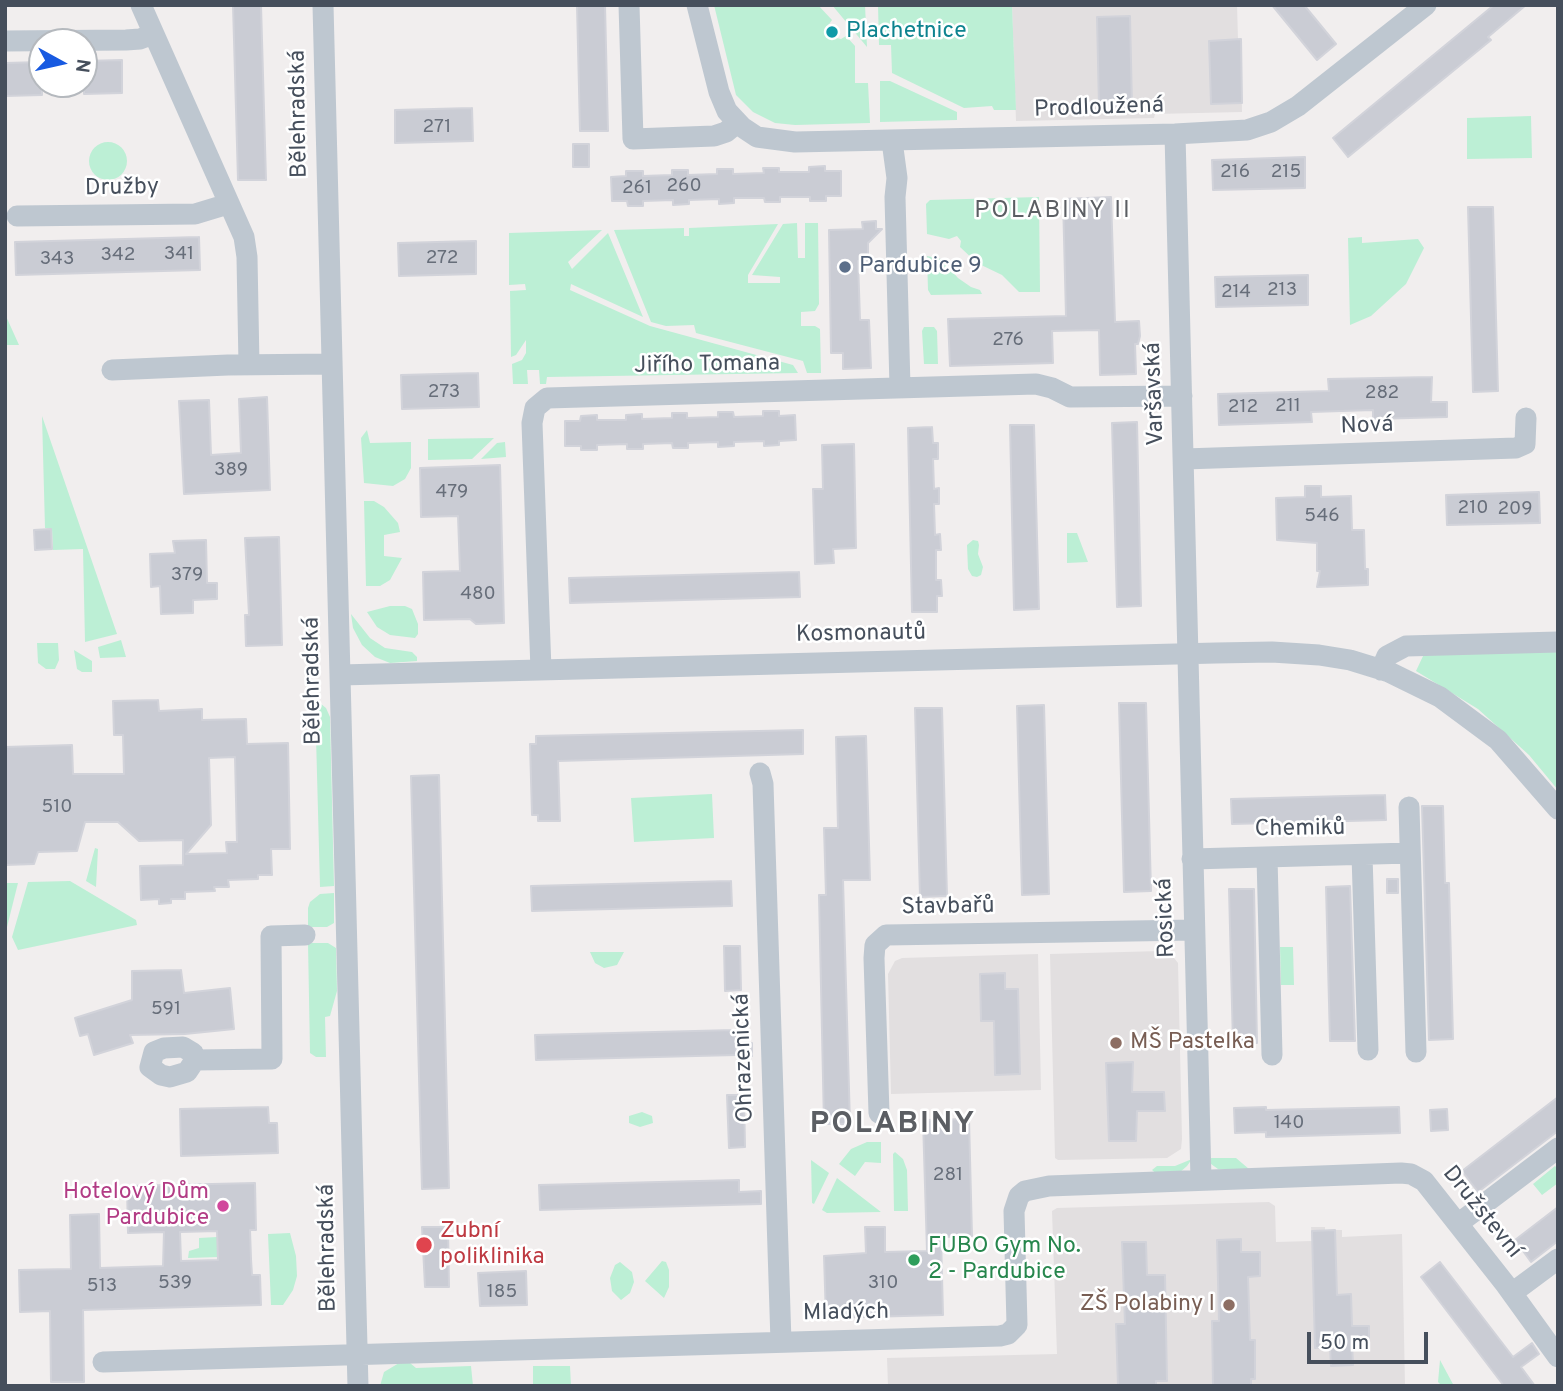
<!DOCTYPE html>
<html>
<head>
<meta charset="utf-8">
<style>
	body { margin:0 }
	#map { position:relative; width:1563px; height:1391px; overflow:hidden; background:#f1eeee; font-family:Overpass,sans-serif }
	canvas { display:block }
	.frame { position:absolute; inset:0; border:7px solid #464f5c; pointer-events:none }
	.north { position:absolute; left:28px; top:28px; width:70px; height:70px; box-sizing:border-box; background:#fff; border:2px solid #b5b9be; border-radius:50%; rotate:98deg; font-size:19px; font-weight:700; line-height:28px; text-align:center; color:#464f5c }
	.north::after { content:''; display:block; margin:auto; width:24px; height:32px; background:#185ae1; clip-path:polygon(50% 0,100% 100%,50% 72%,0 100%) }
	.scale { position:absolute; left:1307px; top:1332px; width:121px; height:32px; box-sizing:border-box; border:4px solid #464f5c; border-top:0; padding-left:9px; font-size:21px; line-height:24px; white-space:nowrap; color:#464f5c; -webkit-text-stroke:5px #fff; paint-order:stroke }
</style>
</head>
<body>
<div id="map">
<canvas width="1563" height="1391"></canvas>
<div class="frame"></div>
<div class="north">N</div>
<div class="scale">50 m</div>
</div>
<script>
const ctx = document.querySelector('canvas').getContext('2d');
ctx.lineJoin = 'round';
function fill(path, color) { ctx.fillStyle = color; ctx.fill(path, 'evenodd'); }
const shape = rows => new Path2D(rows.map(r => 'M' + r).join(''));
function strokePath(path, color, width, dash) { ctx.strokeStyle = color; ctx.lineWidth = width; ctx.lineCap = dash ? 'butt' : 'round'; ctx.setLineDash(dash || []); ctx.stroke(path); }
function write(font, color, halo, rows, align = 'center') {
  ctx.font = font + ' Overpass,sans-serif'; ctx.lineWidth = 5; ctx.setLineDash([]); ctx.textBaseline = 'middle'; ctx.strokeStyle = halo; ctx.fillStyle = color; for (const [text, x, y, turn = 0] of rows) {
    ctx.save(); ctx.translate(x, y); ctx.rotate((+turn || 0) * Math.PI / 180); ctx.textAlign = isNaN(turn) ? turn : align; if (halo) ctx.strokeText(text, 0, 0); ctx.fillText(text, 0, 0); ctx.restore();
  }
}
fill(shape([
	[1012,5,1237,5,1238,39,1241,40,1242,112,1155,114,1154,118,1016,121],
	[1161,951,1170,953,1178,963,1182,1139,1181,1149,1167,1158,1058,1160,1055,1158,1050,954],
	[1038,954,1041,1090,891,1094,888,974,895,961,902,958],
	[1269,1202,1275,1206,1276,1242,1312,1241,1311,1227,1325,1227,1325,1230,1342,1230,1342,1237,1402,1234,1405,1386,888,1386,887,1358,1057,1354,1052,1211,1057,1208]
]), '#e2dfe0');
fill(shape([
	[714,5,818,5,832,20,825,30,828,36,841,39,846,36,855,46,855,83,868,83,870,123,795,125,775,123,753,112,736,95],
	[832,5,865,5,867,47],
	[878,5,1012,5,1016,110,994,110,992,106,964,108,892,73,891,45,879,45],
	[880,81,890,81,957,112,957,120,880,122],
	[1531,116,1532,158,1467,159,1467,118],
	'89 161a19 19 0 1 1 38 0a19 19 0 1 1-38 0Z',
	[1039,197,1040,292,1019,292,1002,275,977,263,960,247,961,241,957,236,949,239,927,234,926,204,930,200],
	[797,223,798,258,805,258,805,223,818,223,819,304,815,311,801,312,801,326,815,326,820,329,821,373,807,373,803,361,696,333,694,325,666,326,651,322,614,230,684,228,684,236,689,236,689,228,778,224,748,275,748,283,780,283,780,277,752,275,783,224],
	[602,230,568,262,572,269,608,233,643,317,571,284,570,290,650,326,793,365,798,373,547,377,546,384,540,384,539,370,527,370,528,384,513,384,512,364,522,360,526,353,526,340,516,355,511,357,510,291,526,290,525,284,509,285,509,233],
	[1362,237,1362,243,1418,239,1424,248,1406,284,1371,316,1350,325,1348,238],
	[927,256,941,259,958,278,971,287,980,290,982,294,931,295,928,290],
	[5,314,19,345,5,345],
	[924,327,934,327,937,331,938,364,924,364,922,331],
	[42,416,117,634,85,642,83,549,53,550,52,529,45,528],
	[367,430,370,443,411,442,411,468,405,479,393,486,364,483,361,438],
	[494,438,472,459,428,460,428,439],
	[505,442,506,457,481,459,497,443],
	[364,501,374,501,384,507,398,523,400,532,384,535,384,556,402,558,390,580,380,586,366,586],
	[1067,533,1077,533,1088,562,1067,563],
	[973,540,978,541,979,545,978,554,983,567,981,575,977,577,972,576,968,569,967,545],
	[390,606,405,606,412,609,418,624,418,634,415,638,390,635,377,627,367,612],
	[351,614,370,638,385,648,412,652,417,657,417,661,390,663,375,657,362,645,353,628],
	[121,640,126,657,100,658,98,647],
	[37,643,58,643,59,660,55,669,46,669,38,663],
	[74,650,92,661,92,672,82,672,77,669],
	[1558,651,1558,790,1529,755,1478,709,1416,671,1424,654],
	[315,699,326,708,330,717,334,886,320,887],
	[712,794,714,838,634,842,631,798],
	[95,848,98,849,96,887,86,881],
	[70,881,136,920,137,925,18,950,12,937,28,882],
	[5,883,18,883,5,935],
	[334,893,334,923,327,927,308,927,308,908,310,902,320,894],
	[308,943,328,943,336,948,337,991,330,1016,325,1017,326,1057,316,1057,310,1053],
	[1280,947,1293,947,1294,985,1281,985],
	[590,952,624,952,617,965,604,968,595,963],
	[642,1112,652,1116,653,1123,640,1127,629,1123,629,1116],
	[867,1142,881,1142,881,1163,865,1162,855,1176,839,1164,851,1149],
	[895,1152,903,1159,907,1170,908,1211,894,1211,893,1154],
	[1207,1158,1236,1158,1249,1169,1218,1169,1211,1164],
	[1192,1159,1187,1166,1179,1173,1158,1175,1152,1170,1157,1166,1175,1166],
	[811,1160,829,1173,814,1204,812,1203],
	[1555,1166,1558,1169,1558,1183,1542,1195,1533,1184],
	[837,1178,881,1212,827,1213,822,1210],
	[290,1233,296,1256,297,1276,293,1290,283,1305,271,1305,268,1234],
	[217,1237,218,1257,188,1258,189,1251,199,1248,199,1238],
	[662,1261,666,1262,669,1270,669,1287,664,1298,645,1281],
	[620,1262,632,1272,634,1282,630,1293,621,1300,612,1291,610,1278,615,1265],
	[1440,1360,1454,1386,1442,1386,1438,1382],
	[399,1363,410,1363,416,1368,471,1366,473,1386,380,1386,384,1372],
	[533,1366,570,1366,571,1386,533,1386]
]), '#bcefd5');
const building = shape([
	[233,5,261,5,266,180,238,180,233,5],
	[577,5,605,5,608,131,580,131,577,5],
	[1272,5,1304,5,1336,44,1317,60,1272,5],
	[1494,5,1526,5,1488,37,1491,40,1348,157,1333,138,1494,5],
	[1130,16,1132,106,1099,107,1097,17,1130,16],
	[1241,39,1242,103,1211,104,1209,41,1241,39],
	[122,60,122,93,84,94,84,61,122,60],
	[42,62,42,95,5,96,5,63,42,62],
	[472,108,473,141,395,143,395,110,472,108],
	[573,144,589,144,589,167,573,167,573,144],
	[1305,157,1305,188,1213,190,1212,160,1305,157],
	[825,166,825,171,841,171,841,196,826,196,826,201,810,201,810,197,780,197,780,202,765,202,764,198,734,198,734,203,719,204,719,199,689,200,689,204,673,205,673,200,643,201,643,206,628,206,627,201,612,201,611,177,626,176,626,171,643,171,643,176,672,175,672,170,688,170,688,175,717,174,717,169,733,169,733,174,764,173,763,168,779,168,779,172,809,172,809,167,825,166],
	[1111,197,1115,322,1139,321,1140,336,1138,344,1135,344,1136,374,1100,375,1099,330,1052,331,1053,363,950,366,948,319,1066,316,1063,199,1111,197],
	[1468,207,1493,207,1498,391,1473,392,1468,207],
	[876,221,876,229,882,229,868,243,868,261,858,261,860,320,869,320,871,368,843,369,843,353,831,353,829,230,863,229,862,222,876,221],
	[199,237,200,270,16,275,15,242,199,237],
	[476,241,476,274,399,276,398,243,476,241],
	[1308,275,1308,305,1216,307,1215,277,1308,275],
	[478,373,479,407,402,409,401,375,478,373],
	[1432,377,1431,402,1447,402,1447,417,1373,419,1373,410,1311,412,1312,422,1219,425,1218,394,1329,391,1328,379,1432,377],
	[267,397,270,490,184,494,179,401,209,400,211,455,241,453,239,399,267,397],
	[763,411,779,411,779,416,795,415,796,440,779,441,779,445,764,446,764,441,734,442,734,446,718,447,718,442,688,443,688,448,673,448,672,443,643,444,643,449,627,449,627,444,597,445,597,450,581,450,581,446,565,446,565,421,580,421,581,416,597,415,597,420,626,420,626,415,642,414,642,419,672,418,672,413,687,413,687,418,718,417,718,412,733,412,734,417,763,416,763,411],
	[1137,422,1141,606,1117,607,1112,423,1137,422],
	[1010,425,1034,425,1039,609,1014,610,1010,425],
	[932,427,933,443,938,443,938,459,933,459,934,489,939,488,939,504,934,504,935,535,940,534,941,550,936,550,936,580,941,580,942,596,937,596,937,612,912,612,908,428,932,427],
	[854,444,856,548,833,549,834,563,815,564,813,489,823,489,822,445,854,444],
	[500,465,504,623,476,624,470,619,424,620,423,572,460,571,458,516,421,517,420,468,500,465],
	[1305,486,1321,486,1321,497,1351,496,1352,530,1364,530,1365,569,1368,569,1368,585,1317,587,1320,571,1317,571,1317,543,1277,540,1276,498,1305,497,1305,486],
	[1539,492,1540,523,1447,525,1446,495,1539,492],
	[51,529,52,549,35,550,34,530,51,529],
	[279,537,282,645,246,646,245,615,249,615,245,538,279,537],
	[206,540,207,583,217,583,217,599,193,600,193,613,161,614,160,586,151,587,150,554,175,553,173,541,206,540],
	[799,572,800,597,570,603,569,578,799,572],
	[158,700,159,711,202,709,202,720,246,719,247,744,288,743,290,849,271,849,272,875,258,875,258,879,228,880,229,887,214,887,215,891,185,892,185,899,171,899,171,903,159,904,159,899,141,900,140,866,183,865,183,840,139,841,118,822,85,822,77,851,38,852,34,864,5,865,5,747,72,745,73,774,124,774,123,735,114,735,113,701,158,700],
	[235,757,237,842,226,842,227,853,186,854,211,825,209,758,235,757],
	[1119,703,1146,703,1151,891,1124,892,1119,703],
	[1044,705,1049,894,1022,895,1017,706,1044,705],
	[915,708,942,708,947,896,920,897,915,708],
	[803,730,803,754,558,761,560,821,538,821,538,815,532,815,530,744,536,744,536,736,803,730],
	[866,736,870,880,843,880,850,1124,824,1124,819,895,826,895,824,828,838,828,836,737,866,736],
	[439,775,449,1188,422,1189,411,776,439,775],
	[1385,795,1386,820,1232,824,1231,799,1385,795],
	[1422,806,1443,806,1445,883,1449,883,1453,1039,1429,1040,1422,806],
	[1387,879,1398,879,1398,893,1387,893,1387,879],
	[731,881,732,906,532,911,531,886,731,881],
	[1350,886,1355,1041,1330,1041,1326,887,1350,886],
	[1229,889,1254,889,1257,1043,1233,1044,1229,889],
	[724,946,740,946,741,990,725,991,724,946],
	[181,970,184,993,230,988,234,1029,185,1034,130,1035,133,1043,94,1055,88,1034,80,1036,75,1018,132,1000,132,971,181,970],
	[1005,973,1005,989,1018,989,1020,1074,995,1075,994,1021,981,1021,980,974,1005,973],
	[735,1030,736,1055,536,1060,535,1035,735,1030],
	[738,1043,752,1043,752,1056,739,1056,738,1043],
	[1133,1062,1132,1092,1164,1092,1165,1111,1137,1111,1136,1141,1109,1141,1106,1063,1133,1062],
	[727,1095,744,1095,745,1147,729,1148,727,1095],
	[1558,1097,1558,1131,1478,1192,1462,1171,1558,1097],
	[268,1107,269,1123,277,1123,278,1153,181,1156,180,1109,268,1107],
	[1266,1107,1266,1110,1399,1107,1400,1133,1266,1137,1266,1132,1235,1133,1234,1108,1266,1107],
	[1447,1109,1448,1130,1431,1131,1430,1110,1447,1109],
	[969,1119,972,1236,941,1237,943,1315,826,1318,824,1256,866,1253,865,1227,885,1227,885,1252,927,1251,923,1120,969,1119],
	[739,1180,739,1192,761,1191,761,1204,540,1210,539,1185,739,1180],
	[255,1183,256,1230,250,1230,251,1259,252,1275,260,1275,261,1305,83,1310,84,1382,51,1382,50,1311,20,1312,19,1270,71,1269,70,1215,99,1214,100,1268,163,1266,164,1232,128,1233,127,1186,255,1183],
	[217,1231,218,1260,181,1261,180,1232,217,1231],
	[1558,1207,1558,1241,1531,1262,1515,1240,1558,1207],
	[422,1227,448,1227,449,1287,425,1287,422,1227],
	[1335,1230,1337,1295,1351,1294,1352,1326,1369,1326,1369,1342,1352,1342,1353,1365,1331,1366,1330,1347,1315,1348,1312,1231,1335,1230],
	[1241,1239,1241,1252,1260,1252,1260,1276,1248,1277,1250,1340,1255,1340,1255,1379,1251,1379,1251,1386,1213,1386,1212,1321,1219,1321,1217,1240,1241,1239],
	[1122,1242,1146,1242,1147,1275,1165,1275,1167,1381,1156,1381,1156,1386,1118,1386,1116,1324,1125,1324,1122,1242],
	[1440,1262,1513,1357,1532,1343,1539,1354,1521,1367,1535,1386,1504,1386,1421,1277,1440,1262],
	[526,1271,527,1305,480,1306,478,1273,526,1271]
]);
fill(building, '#caccd4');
strokePath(building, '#d2d3da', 2);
strokePath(shape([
	[141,5,244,237,247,257,249,365],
	[323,5,358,1386],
	[629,5,633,139,714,136,726,132,737,123],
	[697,5,719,92,727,111,742,127,757,137,795,142,1175,134,1247,130,1271,122,1298,106,1426,5],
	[5,41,126,40,140,39,153,34],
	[1175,134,1201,1180],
	[892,141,897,178,895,197,900,387],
	[17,216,195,214,228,204],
	[112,370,228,365,332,364],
	[1184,459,1516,448,1525,444,1526,418],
	[541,670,532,423,535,408,547,398,1036,384,1052,388,1070,397,1182,396],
	[1381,670,1387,656,1406,646,1558,642],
	[340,675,1216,653,1272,652,1319,655,1350,660,1389,672,1440,697,1498,740,1558,809],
	[760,773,763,784,781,1342],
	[1409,807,1416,1052],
	[1362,855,1368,1050],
	[1267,857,1272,1055],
	[1192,859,1410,853],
	[195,1060,193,1053,183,1047,164,1048,154,1052,150,1067,161,1075,170,1077,187,1072,195,1060,272,1059,271,936,305,935],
	[879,1113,874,958,875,945,886,935,1194,930],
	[1459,1223,1558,1148],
	[1512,1293,1558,1259],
	[103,1362,1000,1336,1008,1334,1017,1325,1014,1211,1019,1196,1025,1191,1049,1186,1401,1173,1411,1174,1424,1181,1506,1285,1558,1357]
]), '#bec7d0', 21);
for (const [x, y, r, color] of [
	[832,32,7,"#0f9aa8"],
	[845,267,7,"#5c6f8a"],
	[1116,1043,7,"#8d6e63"],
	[223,1206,7,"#d1479c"],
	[424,1245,9,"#e0444e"],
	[914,1260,7,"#2e9e5b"],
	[1229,1305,7,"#8d6e63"]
]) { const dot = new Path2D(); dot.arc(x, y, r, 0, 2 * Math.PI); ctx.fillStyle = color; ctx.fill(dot); strokePath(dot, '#fff', 2.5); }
write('19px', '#676e7a', null, [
	["271",437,128],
	["216",1235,173],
	["215",1286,173],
	["260",684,187],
	["261",637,189],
	["341",179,255],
	["342",118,256],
	["272",442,259],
	["343",57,260],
	["213",1282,291],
	["214",1236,293],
	["276",1008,341],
	["273",444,393],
	["282",1382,394],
	["211",1288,407],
	["212",1243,408],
	["389",231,471],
	["479",452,493],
	["210",1473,509],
	["209",1515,510],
	["546",1322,517],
	["379",187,576],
	["480",478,595],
	["510",57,808],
	["591",166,1010],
	["140",1289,1124],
	["281",948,1176],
	["539",175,1284],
	["310",883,1284],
	["513",102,1287],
	["185",502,1293]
]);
write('23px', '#0d838f', '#fff', [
	["Plachetnice",846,32]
], 'left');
write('23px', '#464f5c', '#fff', [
	["Prodloužená",1099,109,-2],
	["Bělehradská",300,114,-91],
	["Družby",122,189,-1],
	["Jiřího Tomana",707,366,-1],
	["Varšavská",1156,394,-92],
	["Nová",1367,427,-2],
	["Kosmonautů",861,635,-1],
	["Bělehradská",314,681,-91],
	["Chemiků",1300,830,-1],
	["Stavbařů",948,908,-1],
	["Rosická",1167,918,-92],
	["Ohrazenická",745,1058,-92],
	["Družstevní",1481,1213,51],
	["Bělehradská",329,1248,-91],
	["Mladých",846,1314,-1]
]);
write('23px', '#4e5e75', '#fff', [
	["Pardubice 9",859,267]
], 'left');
write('23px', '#785e54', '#fff', [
	["MŠ Pastelka",1130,1043],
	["ZŠ Polabiny I",1215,1305,"right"]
], 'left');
write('23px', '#b23c85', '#fff', [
	["Hotelový Dům",209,1193],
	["Pardubice",209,1219]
], 'right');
write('23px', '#be3a42', '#fff', [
	["Zubní",440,1232],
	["poliklinika",440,1258]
], 'left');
write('23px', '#27864d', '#fff', [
	["FUBO Gym No.",928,1247],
	["2 - Pardubice",928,1273]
], 'left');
ctx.letterSpacing = '2px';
write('24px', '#5b5e63', '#fff', [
	["POLABINY II",1053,212]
]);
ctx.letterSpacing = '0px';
ctx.letterSpacing = '2px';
write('bold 30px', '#5b5e63', '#fff', [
	["POLABINY",893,1126]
]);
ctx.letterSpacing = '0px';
</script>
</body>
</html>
